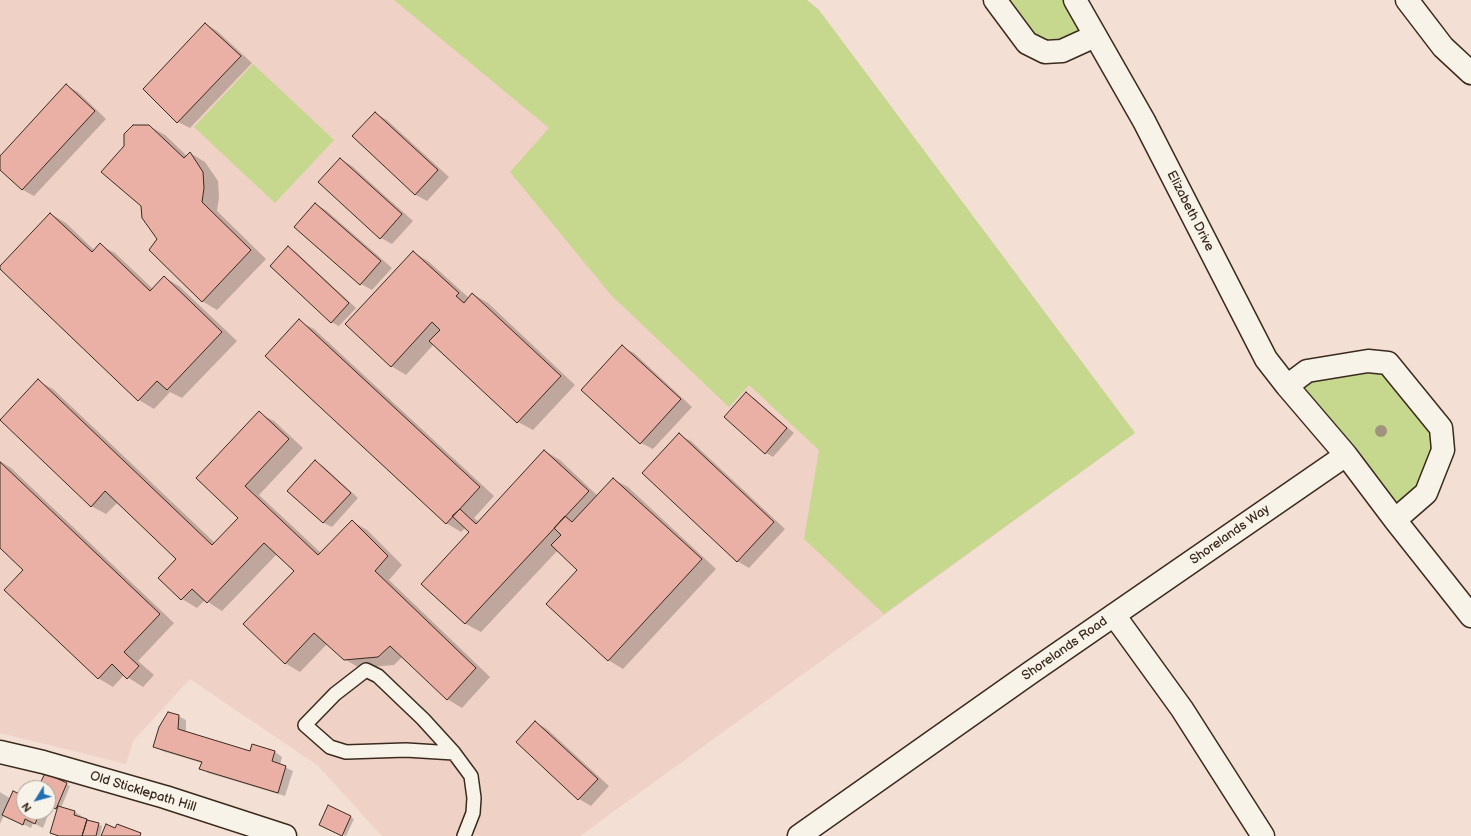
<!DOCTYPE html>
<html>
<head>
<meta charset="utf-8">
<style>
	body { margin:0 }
	#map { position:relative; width:1471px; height:836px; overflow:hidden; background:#f3dfd4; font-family:"Balsamiq Sans",sans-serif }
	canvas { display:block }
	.north { position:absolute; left:16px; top:780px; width:40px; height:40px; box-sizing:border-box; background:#f7f3e8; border:1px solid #aca397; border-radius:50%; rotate:233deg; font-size:11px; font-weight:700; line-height:16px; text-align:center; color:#3b2a1e }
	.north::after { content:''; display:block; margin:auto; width:14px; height:18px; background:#1f6fb2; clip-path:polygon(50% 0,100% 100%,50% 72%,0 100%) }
</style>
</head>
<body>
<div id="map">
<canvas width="1471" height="836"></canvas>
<div class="north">N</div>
</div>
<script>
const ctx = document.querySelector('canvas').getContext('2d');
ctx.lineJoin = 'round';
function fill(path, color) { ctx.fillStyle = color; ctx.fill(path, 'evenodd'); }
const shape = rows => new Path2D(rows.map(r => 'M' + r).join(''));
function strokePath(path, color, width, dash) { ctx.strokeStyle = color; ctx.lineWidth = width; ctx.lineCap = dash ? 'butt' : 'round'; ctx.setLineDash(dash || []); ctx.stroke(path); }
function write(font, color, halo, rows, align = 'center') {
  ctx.font = font + ' "Balsamiq Sans",sans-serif'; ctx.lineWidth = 3; ctx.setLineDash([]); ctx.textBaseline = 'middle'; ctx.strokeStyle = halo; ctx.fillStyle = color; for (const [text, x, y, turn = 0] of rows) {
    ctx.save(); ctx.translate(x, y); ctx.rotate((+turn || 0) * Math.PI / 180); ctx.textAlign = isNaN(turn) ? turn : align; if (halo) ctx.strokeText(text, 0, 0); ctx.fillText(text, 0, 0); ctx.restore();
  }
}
fill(shape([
	[0,0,807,0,819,10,1135,433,580,836,382,836,317,765,190,679,133,741,126,764,0,733]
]), '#f0d1c6');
fill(shape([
	[394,0,807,0,819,10,1135,433,884,614,804,539,819,450,749,385,729,407,611,295,510,172,549,128],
	[1007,0,1064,0,1079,31,1058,42,1047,41,1035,37],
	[253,64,334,140,275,203,194,127],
	[1383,369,1430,428,1433,449,1421,485,1396,510,1300,388,1311,378]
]), '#c6d88d');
fill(shape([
	[206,24,217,31,252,63,190,128,178,122],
	[66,85,78,92,106,119,34,196,23,190,0,169,0,157],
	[375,113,387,120,449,177,427,201,416,195,353,136],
	[149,126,165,135,187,156,190,153,205,162,218,181,219,197,217,211,266,259,217,310,202,301,159,239],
	[340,159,352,166,413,221,392,244,381,238],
	[316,204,327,211,392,268,372,290,361,284],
	[51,214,66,223,95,251,100,245,115,253,153,289,164,277,179,286,237,341,182,398,170,392,154,409,139,400,0,267],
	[288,247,296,252,356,308,339,326,331,322],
	[413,252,428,261,469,298,473,294,488,303,575,385,533,430,518,422,434,344,406,375,391,366],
	[299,321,314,329,494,496,474,518,479,522,545,451,560,460,598,496,613,479,628,487,716,569,623,669,608,660,579,570,558,550,481,632,466,624,423,583,471,532,466,527,461,532,446,523],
	[622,347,634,353,692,407,653,449,641,443],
	[38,381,53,389,215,543,239,518,197,478,259,413,274,421,303,448,259,495,321,553,352,521,367,530,402,565,389,580,490,677,462,708,447,699,403,656,394,665,360,668,344,659,327,644,300,672,285,663,296,571,277,554,222,611,205,600,197,608,182,599,177,559,118,502,106,514,91,506],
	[747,394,754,398,794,433,773,457,766,453],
	[679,435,691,441,785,529,749,568,737,561],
	[0,461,11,468,174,623,138,661,154,675,143,687,124,675,113,687,98,678,25,570,0,546],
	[315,462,323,466,358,498,332,527,324,523,289,490],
	[178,716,186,720,186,732,251,752,252,746,275,752,282,757,280,765,293,771,285,796,208,773,201,768,202,763,162,751,154,746],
	[535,722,547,729,609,786,591,806,579,799,517,742],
	[66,784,70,786,61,808,75,812,83,817,82,818,102,826,100,836,57,836,51,832,58,809,48,805,48,788,40,788],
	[0,792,11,799,24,797,24,812,49,813,43,828,33,823,31,828,4,815,0,824],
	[329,807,354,819,346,836,324,827]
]), '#0003');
const building = shape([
	[205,23,241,56,177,123,143,89,205,23],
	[66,84,95,111,22,190,0,170,0,156,66,84],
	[375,112,438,170,415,195,352,136,375,112],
	[133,125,149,125,184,158,190,152,203,172,204,188,202,202,251,250,202,302,149,250,157,239,142,218,141,206,101,172,124,146,124,134,133,125],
	[340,158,402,214,380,239,318,182,340,158],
	[315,203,381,261,360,285,294,227,315,203],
	[50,213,92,252,100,243,150,291,164,276,222,332,167,390,157,381,138,401,0,269,0,266,50,213],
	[288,246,349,303,331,323,270,266,288,246],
	[413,251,459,293,456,296,464,303,472,293,561,376,517,423,429,341,440,330,432,322,391,367,345,324,413,251],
	[299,319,480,487,446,524,265,356,299,319],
	[622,345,681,399,640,444,581,390,622,345],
	[38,379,212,545,238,518,196,478,259,411,289,439,245,486,318,555,352,520,388,556,375,571,476,668,447,700,390,646,378,657,344,660,314,633,285,664,243,624,294,571,264,543,207,603,192,589,181,600,158,578,176,559,105,491,91,507,0,420,38,379],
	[746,392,787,428,765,454,724,417,746,392],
	[679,433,774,522,737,562,642,473,679,433],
	[544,450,589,491,465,624,421,584,469,532,452,516,460,509,476,524,544,450],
	[315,460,351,493,323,523,287,491,315,460],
	[0,462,160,614,124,652,139,666,127,679,112,664,98,679,4,590,23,570,0,548,0,462],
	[613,478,702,559,608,661,546,604,577,570,551,545,561,535,554,528,565,516,572,522,613,478],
	[168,712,179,715,178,729,250,751,252,744,275,751,272,761,286,766,278,793,199,769,202,762,153,747,159,727,168,712],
	[535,721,598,779,578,800,516,742,535,721],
	[45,773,67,783,56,809,48,805,48,788,38,788,45,773],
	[13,791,24,796,24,812,40,812,35,824,25,819,23,825,2,815,13,791],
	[328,805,351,816,342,836,319,825,328,805],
	[58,806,75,811,74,815,87,819,82,836,59,836,50,833,58,806],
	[87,820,99,823,96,836,82,836,87,820],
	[106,824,115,828,117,824,141,833,140,836,101,836,106,824]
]);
fill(building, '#eab0a5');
strokePath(building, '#3b2a1e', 1);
const lane = shape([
	[454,753,406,750,346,752,330,747,305,725,335,694,366,670,378,676,423,719,454,753,471,776,474,798,473,813,464,836]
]);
const street = shape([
	[995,0,1027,43,1045,52,1062,51,1095,36],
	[1075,0,1144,121,1266,359,1287,386,1346,455,1395,520,1471,616],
	[1407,0,1443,47,1471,73],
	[1287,386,1307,371,1368,361,1388,363,1441,428,1443,450,1426,493,1395,520],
	[1114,615,1182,709,1263,836],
	[0,752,43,762,165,797,285,836],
	[799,836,1030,673,1346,455]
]);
strokePath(lane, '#3b2a1e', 16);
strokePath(street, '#3b2a1e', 25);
strokePath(lane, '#f7f3e8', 13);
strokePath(street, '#f7f3e8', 22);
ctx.fillStyle = '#a1947f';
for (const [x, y] of [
	[1381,431]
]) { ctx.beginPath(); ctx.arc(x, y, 6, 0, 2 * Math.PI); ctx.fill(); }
write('13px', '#3b2a1e', '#f7f3e8', [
	["Elizabeth Drive",1190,211,63],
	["Shorelands Way",1230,535,-35],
	["Shorelands Road",1065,649,-35],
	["Old Sticklepath Hill",143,792,17]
]);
</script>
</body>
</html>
